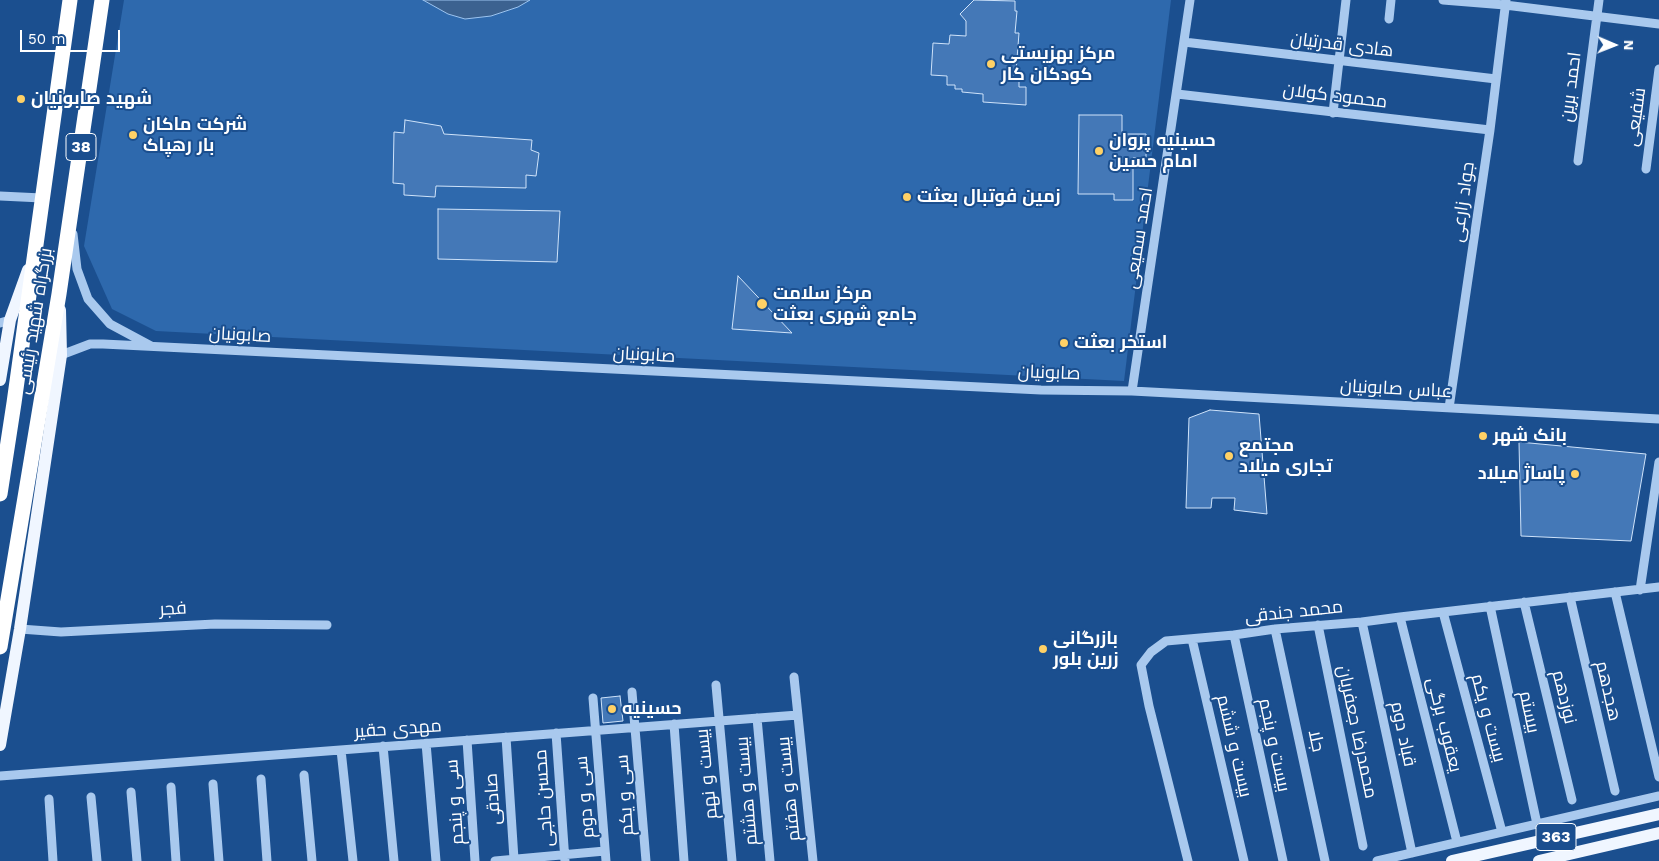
<!DOCTYPE html>
<html>
<head>
<meta charset="utf-8">
<style>
	body { margin:0 }
	#map { position:relative; width:1659px; height:861px; overflow:hidden; background:#1b4f8f; font-family:"Work Sans",sans-serif }
	canvas { display:block }
	.north { position:absolute; left:1589px; top:20px; width:50px; height:50px; -webkit-text-stroke:4px #1b4f8f; paint-order:stroke; rotate:91deg; font-size:14px; font-weight:700; line-height:20px; text-align:center; color:#fff }
	.north::after { content:''; display:block; margin:auto; width:18px; height:22px; background:#fff; clip-path:polygon(50% 0,100% 100%,50% 72%,0 100%) }
	.scale { position:absolute; left:20px; top:30px; width:100px; height:22px; box-sizing:border-box; border:2px solid #fff; border-top:0; padding-left:6px; font-size:15px; line-height:18px; white-space:nowrap; color:#fff; -webkit-text-stroke:4px #1b4f8f; paint-order:stroke }
</style>
</head>
<body>
<div id="map">
<canvas width="1659" height="861"></canvas>
<div class="north">N</div>
<div class="scale">50 m</div>
</div>
<script>
const ctx = document.querySelector('canvas').getContext('2d');
ctx.lineJoin = 'round';
function fill(path, color) { ctx.fillStyle = color; ctx.fill(path, 'evenodd'); }
const shape = rows => new Path2D(rows.map(r => 'M' + r).join(''));
function strokePath(path, color, width, dash) { ctx.strokeStyle = color; ctx.lineWidth = width; ctx.lineCap = dash ? 'butt' : 'round'; ctx.setLineDash(dash || []); ctx.stroke(path); }
function write(font, color, halo, rows, align = 'center') {
  ctx.font = font + ' "Work Sans",Cairo,sans-serif'; ctx.lineWidth = 4; ctx.setLineDash([]); ctx.textBaseline = 'middle'; ctx.strokeStyle = halo; ctx.fillStyle = color; for (const [text, x, y, turn = 0] of rows) {
    ctx.save(); ctx.translate(x, y); ctx.rotate((+turn || 0) * Math.PI / 180); ctx.textAlign = isNaN(turn) ? turn : align; if (halo) ctx.strokeText(text, 0, 0); ctx.fillText(text, 0, 0); ctx.restore();
  }
}
fill(shape([
	[124,0,1171,0,1124,381,156,331,112,309,84,246]
]), '#2e69ad');
const water = shape([
	[423,0,530,0,518,7,491,16,465,19,448,14,423,0]
]);
fill(water, '#3c6290');
strokePath(water, '#9cc4f0', 1);
const building = shape([
	[974,0,1015,1,1015,11,1017,11,1015,33,1019,33,1016,72,1019,72,1019,87,1026,87,1026,105,983,102,983,94,962,92,962,89,955,89,955,85,947,85,947,76,931,75,933,43,949,44,950,35,966,36,966,21,960,14,974,0],
	[1079,115,1122,115,1122,134,1146,134,1146,158,1133,158,1133,200,1114,200,1114,194,1078,194,1079,115],
	[405,120,441,126,444,134,532,140,531,150,539,153,536,176,526,175,526,188,436,186,435,197,404,195,404,184,393,183,394,132,404,133,405,120],
	[438,209,560,211,557,262,438,259,438,209],
	[738,276,792,333,732,329,738,276],
	[1210,410,1259,414,1267,514,1234,510,1235,498,1212,498,1211,508,1186,508,1189,418,1210,410],
	[1519,442,1646,454,1631,541,1521,536,1519,442],
	[620,696,623,721,603,723,601,698,620,696]
]);
fill(building, '#4478b7');
strokePath(building, '#cfe3fa', 1);
strokePath(shape([
	[1443,0,1505,5,1659,24],
	[1389,19,1391,0],
	[1184,42,1496,79],
	[1177,94,1490,130],
	[1333,113,1346,0],
	[1578,161,1599,0],
	[1646,169,1659,69],
	[0,196,42,198],
	[73,234,77,269,88,299,110,324,151,346],
	[0,323,10,320],
	[59,359,61,355,90,344,103,344,1041,390,1132,391,1659,419],
	[1132,391,1190,0],
	[1449,408,1490,130,1506,0],
	[1640,590,1659,462],
	[1615,592,1659,777],
	[1570,597,1615,791],
	[1524,602,1572,800],
	[1490,606,1537,824],
	[1443,612,1502,832],
	[1400,617,1457,842],
	[1362,622,1412,853],
	[1318,625,1363,846],
	[20,629,61,632,215,624,327,625],
	[1275,629,1325,861],
	[1234,635,1283,861],
	[1192,639,1244,861],
	[794,677,813,861],
	[716,685,732,861],
	[632,692,646,861],
	[593,698,606,861],
	[757,718,770,861],
	[674,724,684,861],
	[556,733,565,861],
	[506,737,514,859],
	[467,740,475,861],
	[426,743,436,861],
	[383,746,394,861],
	[341,750,353,861],
	[304,775,312,861],
	[0,776,798,715],
	[261,779,267,861],
	[213,784,219,861],
	[171,787,176,861],
	[131,792,137,861],
	[91,797,97,861],
	[49,799,53,861],
	[495,861,605,851],
	[1188,861,1149,706,1141,665,1151,652,1166,641,1234,635,1275,629,1362,622,1400,617,1659,587],
	[1377,861,1659,796]
]), '#a9c9ee', 9);
strokePath(shape([
	[0,380,10,320,28,270],
	[0,745,20,629,61,355,60,310],
	[1452,861,1659,814],
	[1539,861,1659,833]
]), '#f0f6ff', 12);
strokePath(shape([
	[0,494,14,403,70,0],
	[0,647,59,294,102,0]
]), '#fff', 15);
for (const [x, y, r, color] of [
	[991,64,5,"#ffd166"],
	[21,99,5,"#ffd166"],
	[133,135,5,"#ffd166"],
	[1099,151,5,"#ffd166"],
	[907,197,5,"#ffd166"],
	[762,304,6,"#ffd166"],
	[1064,343,5,"#ffd166"],
	[1483,436,5,"#ffd166"],
	[1229,456,5,"#ffd166"],
	[1575,474,5,"#ffd166"],
	[1043,649,5,"#ffd166"],
	[612,709,5,"#ffd166"]
]) { const dot = new Path2D(); dot.arc(x, y, r, 0, 2 * Math.PI); ctx.fillStyle = color; ctx.fill(dot); strokePath(dot, '#1b4f8f', 2); }
for (const [x, y, w] of [
	[81,147,30],
	[1556,837,40]
]) { const box = new Path2D(); box.roundRect(x - w / 2, y - 13.5, w, 27, 4); ctx.fillStyle = '#1b4f8f'; ctx.fill(box); strokePath(box, '#fff', 1); }
write('bold 16px', '#fff', null, [
	["38",81,147],
	["363",1556,837]
]);
write('18px', '#fff', '#1b4f8f', [
	["هادی قدرتیان",1342,45,7],
	["احمد برین",1571,87,-83],
	["محمود کولان",1335,96,7],
	["شفیعی",1636,117,-82],
	["جواد زارعی",1463,202,-82],
	["احمد سمیعی",1139,238,-81],
	["بزرگراه شهید رئیسی",35,321,-81],
	["صابونیان",240,335,3],
	["صابونیان",644,355,3],
	["صابونیان",1049,373,2],
	["عباس صابونیان",1396,389,3],
	["فجر",173,609,-3],
	["محمد جندقی",1294,612,-6],
	["هجدهم",1608,691,77],
	["نوزدهم",1564,697,76],
	["بیستم",1529,712,78],
	["بیست و یکم",1488,718,75],
	["یعقوب برگی",1444,725,76],
	["مهدی حقیر",398,729,-4],
	["محمدرضا جعفریان",1357,732,78],
	["قباد دوم",1403,734,78],
	["جلا",1316,741,78],
	["بیست و پنجم",1274,745,78],
	["بیست و ششم",1234,746,77],
	["بیست و نهم",707,774,-96],
	["بیست و هفتم",789,789,-96],
	["بیست و هشتم",747,791,-95],
	["سی و یکم",625,795,-94],
	["سی و دوم",585,797,-95],
	["محسن حاجی",544,798,-94],
	["صادقی",493,799,-94],
	["سی و پنجم",455,802,-94]
]);
write('bold 18px', '#fff', '#1b4f8f', [
	["مرکز بهزیستی",1001,54],
	["کودکان کار",1001,75],
	["شهید صابونیان",31,99],
	["شرکت ماکان",143,125],
	["بار رهپاک",143,146],
	["حسینیه پروان",1109,141],
	["امام حسین",1109,162],
	["زمین فوتبال بعثت",917,197],
	["مرکز سلامت",773,294],
	["جامع شهری بعثت",773,315],
	["استخر بعثت",1074,343],
	["بانک شهر",1493,436],
	["مجتمع",1239,446],
	["تجاری میلاد",1239,467],
	["پاساژ میلاد",1565,474,"right"],
	["بازرگانی",1053,639],
	["زرین بلور",1053,660],
	["حسینیه",622,709]
], 'left');
</script>
</body>
</html>
